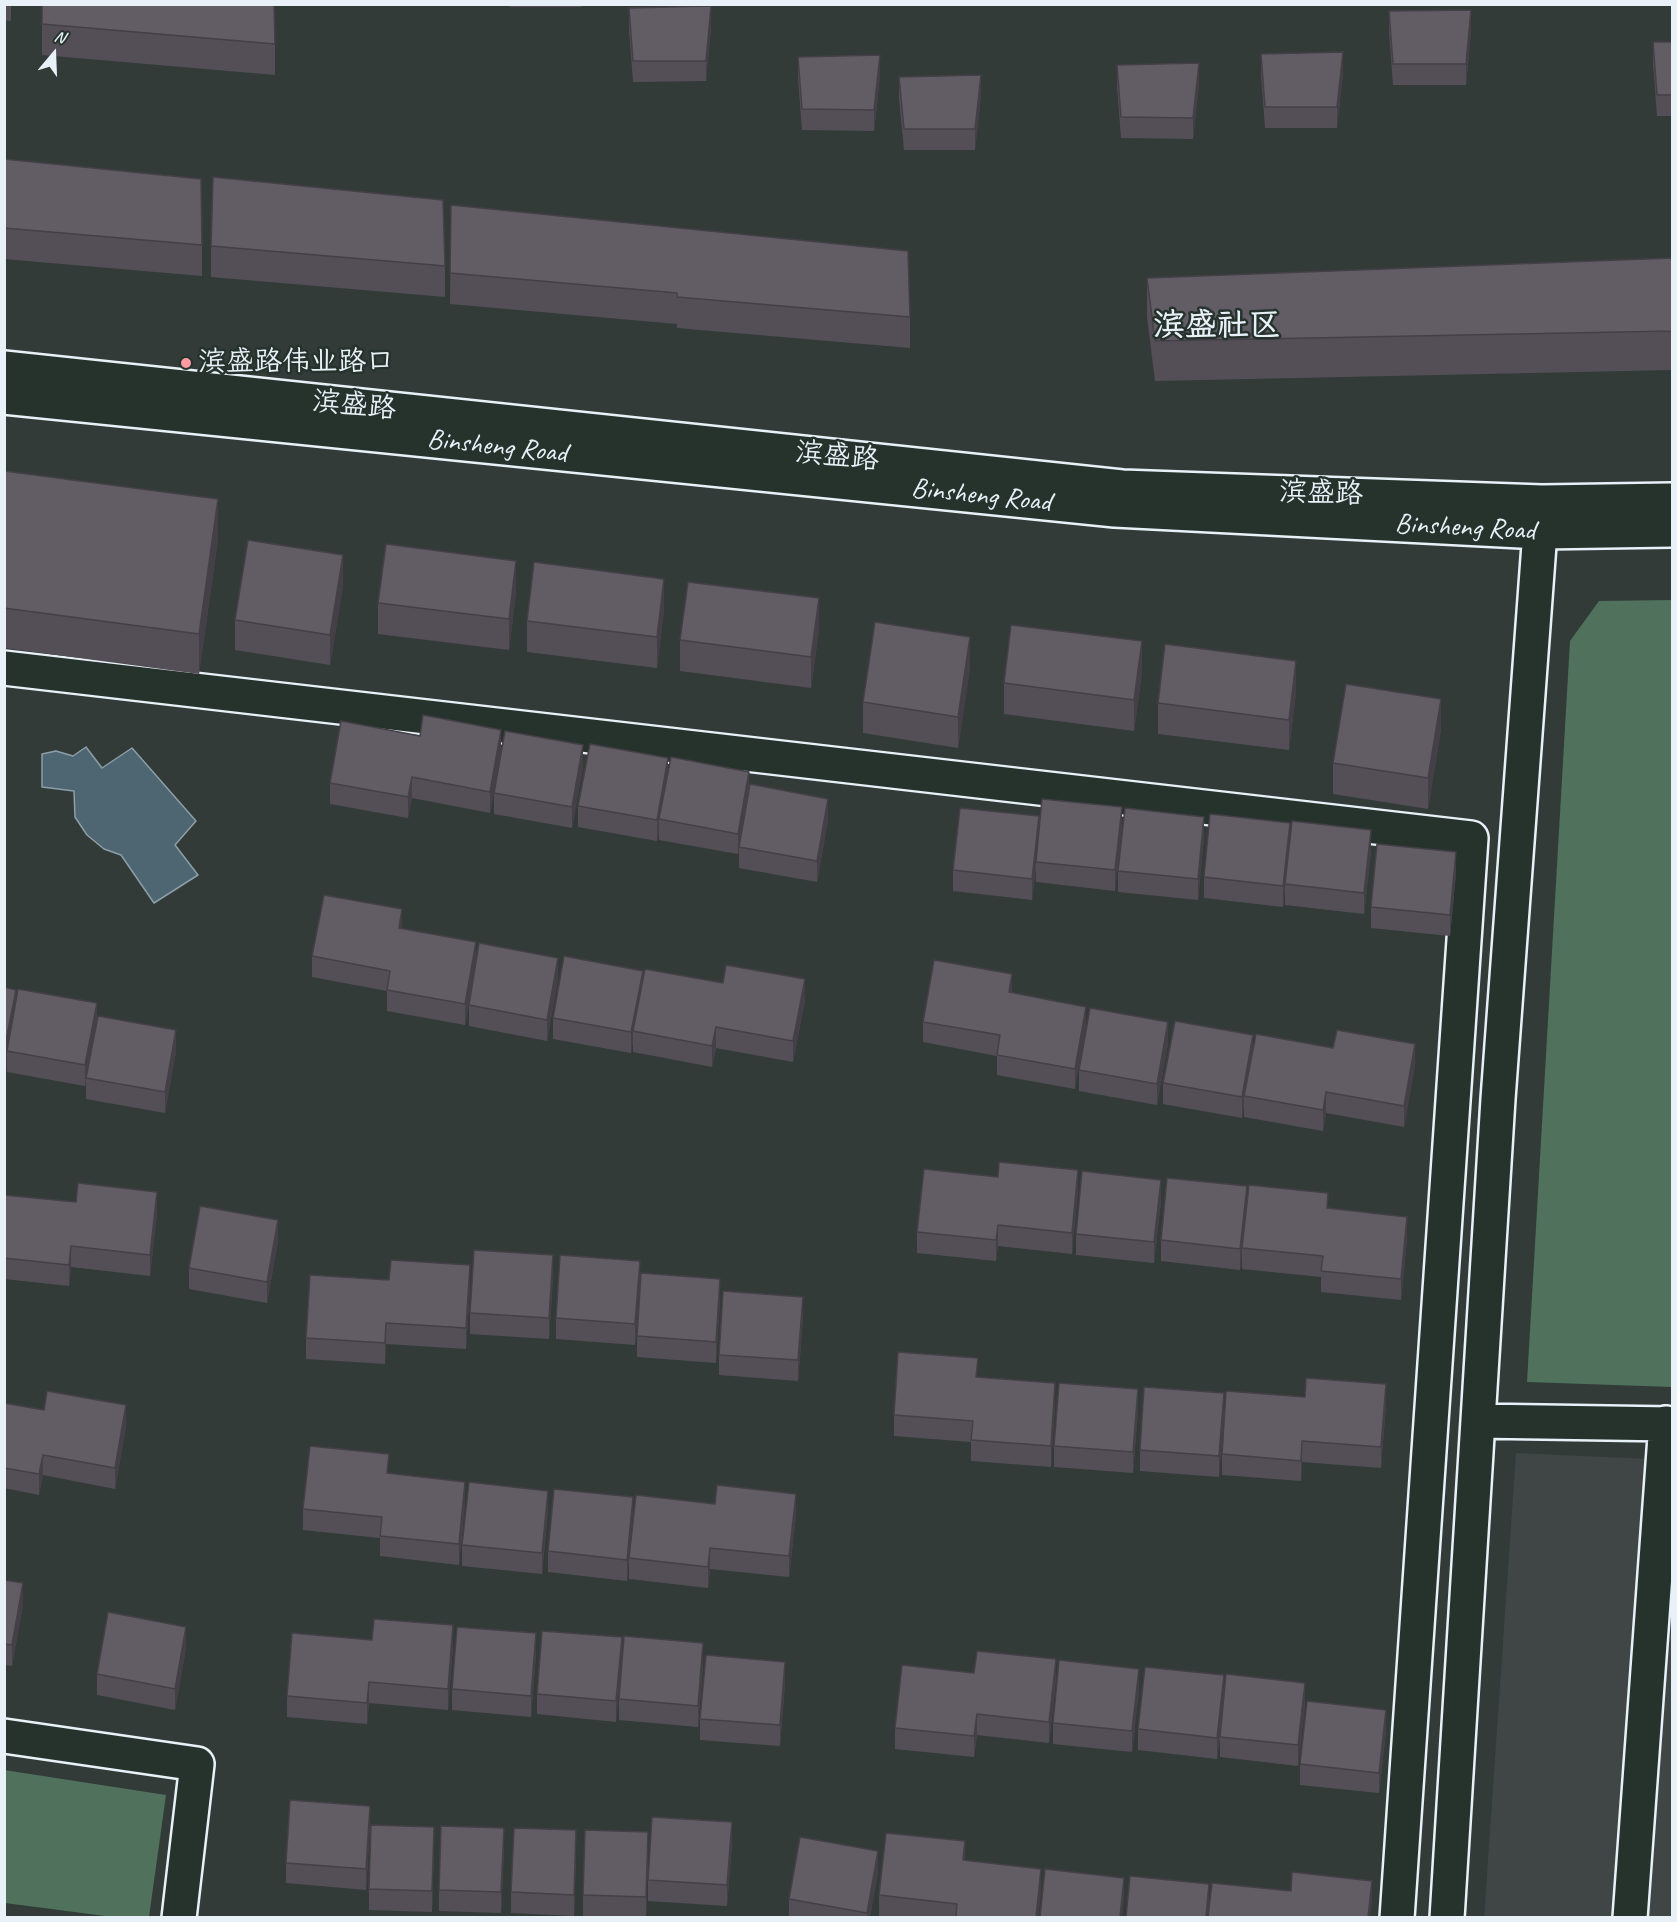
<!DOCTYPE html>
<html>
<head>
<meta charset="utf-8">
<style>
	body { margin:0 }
	#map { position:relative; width:1677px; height:1922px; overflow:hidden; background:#323b38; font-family:Caveat,sans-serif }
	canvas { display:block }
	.frame { position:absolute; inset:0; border:6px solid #e8f1f8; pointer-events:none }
	.north { position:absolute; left:24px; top:24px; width:60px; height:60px; -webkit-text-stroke:4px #26332d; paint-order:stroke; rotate:19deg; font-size:16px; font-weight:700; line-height:24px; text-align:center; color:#e8f1f8 }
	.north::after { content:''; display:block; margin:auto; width:21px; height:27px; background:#e8f1f8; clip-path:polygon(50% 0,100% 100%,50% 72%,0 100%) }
</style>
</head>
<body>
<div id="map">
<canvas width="1677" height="1922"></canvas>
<div class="frame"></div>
<div class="north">N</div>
</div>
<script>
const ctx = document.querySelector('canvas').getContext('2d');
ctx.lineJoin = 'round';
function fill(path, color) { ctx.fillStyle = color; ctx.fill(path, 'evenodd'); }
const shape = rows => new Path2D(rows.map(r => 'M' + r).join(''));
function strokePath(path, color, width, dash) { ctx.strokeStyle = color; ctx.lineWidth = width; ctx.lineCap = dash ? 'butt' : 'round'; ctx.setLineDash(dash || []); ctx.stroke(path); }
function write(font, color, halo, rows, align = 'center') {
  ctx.font = font + ' Caveat,"LXGW WenKai TC",sans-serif'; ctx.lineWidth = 5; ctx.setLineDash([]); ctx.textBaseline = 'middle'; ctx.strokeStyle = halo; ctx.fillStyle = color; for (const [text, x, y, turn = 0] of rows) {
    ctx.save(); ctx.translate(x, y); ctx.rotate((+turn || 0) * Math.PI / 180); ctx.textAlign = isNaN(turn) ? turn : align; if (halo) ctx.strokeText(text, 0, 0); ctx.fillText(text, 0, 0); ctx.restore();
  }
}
fill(shape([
	[1516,1453,1672,1460,1672,1917,1484,1918]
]), '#404546');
fill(shape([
	[1672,600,1672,1387,1527,1382,1570,641,1599,601],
	[4,1770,166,1795,149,1917,113,1917,5,1903]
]), '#50715c');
const water = shape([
	[86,747,102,768,132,748,196,821,175,845,198,875,154,903,121,855,104,849,87,835,75,817,74,791,42,787,42,754,56,751,73,756,86,747]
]);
fill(water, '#4e6672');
strokePath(water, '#8c9ea8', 1.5);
const minor = shape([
	[4,668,1471,838,1397,1918],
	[1478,1421,1672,1424],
	[4,1736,197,1764,179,1918],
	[1447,1918,1498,1099,1542,504],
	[1630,1918,1666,1423]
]);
const major = shape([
	[4,368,1122,487,1542,502,1672,500],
	[4,397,1115,510,1540,532,1672,530]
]);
strokePath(minor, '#e8f1f8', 38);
strokePath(major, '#e8f1f8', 38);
strokePath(minor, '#26332d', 33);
strokePath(major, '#26332d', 33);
fill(shape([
	[4,4,11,4,11,21,4,20],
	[510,4,582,4,582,7,510,7],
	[629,8,711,27,706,81,633,82,629,29],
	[1389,11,1471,31,1466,85,1393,85,1389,32],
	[42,24,275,44,275,75,42,55],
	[1653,42,1672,42,1672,116,1657,116,1653,63],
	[1261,54,1343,73,1337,128,1265,128,1261,75],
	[798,57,880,76,874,131,802,130,798,78],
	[1117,65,1199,84,1193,139,1121,138,1117,86],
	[899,77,981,95,975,150,904,150,899,98],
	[4,159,202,245,202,276,4,259],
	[451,205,910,317,910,348,677,328,677,324,450,304],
	[211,246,445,266,445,297,211,277],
	[1672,258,1672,370,1155,381,1147,317,1147,278],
	[4,471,218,539,199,674,4,648],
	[343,586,330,665,235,650,235,620],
	[516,592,509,650,378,634,378,603],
	[664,609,657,668,527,652,527,621],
	[819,629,811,688,680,671,680,640],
	[970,668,958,748,863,733,863,702],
	[1142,672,1134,731,1004,714,1004,683],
	[1296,692,1289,750,1158,734,1158,703],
	[1441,729,1428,809,1333,794,1333,763],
	[501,751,490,813,412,798,408,818,330,804,330,783],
	[583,766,572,828,494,814,494,793],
	[668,771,749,790,828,820,817,882,739,868,739,847,738,854,659,840,659,830,657,841,578,827,578,806],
	[1039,828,1122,828,1115,891,1036,882,1036,867,1032,900,953,891,953,870],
	[1204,837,1198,900,1118,892,1118,871],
	[1290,843,1371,851,1364,914,1285,905,1285,885,1283,907,1204,898,1204,877],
	[1456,873,1450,936,1371,928,1371,907],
	[402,928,476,961,558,979,547,1041,469,1026,469,1005,470,995,465,1025,387,1011,387,991,312,977,312,956],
	[643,981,805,1000,793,1062,716,1048,712,1067,633,1052,633,1041,631,1053,553,1039,553,1018],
	[4,987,16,1001,97,1023,176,1051,165,1113,86,1099,86,1082,85,1086,7,1072],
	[1012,993,1086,1007,1075,1089,997,1075,997,1056,923,1042,923,1022],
	[1168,1043,1157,1105,1079,1091,1079,1070],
	[1253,1048,1415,1065,1404,1127,1326,1113,1323,1131,1244,1117,1244,1103,1242,1118,1163,1104,1163,1083],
	[1078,1191,1072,1254,998,1246,996,1261,917,1253,917,1232],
	[4,1195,157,1213,150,1276,71,1267,69,1286,4,1279],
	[1161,1201,1154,1263,1076,1255,1076,1234],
	[1247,1205,1328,1208,1407,1238,1401,1300,1321,1292,1321,1277,1242,1269,1242,1250,1240,1270,1161,1261,1161,1240],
	[278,1241,267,1303,189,1289,189,1268],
	[553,1276,549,1339,470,1334,470,1313],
	[640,1282,635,1345,556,1339,556,1318],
	[470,1286,466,1349,386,1344,385,1364,306,1359,306,1338],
	[720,1300,716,1363,637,1357,637,1336],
	[803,1318,798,1381,719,1375,719,1355],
	[978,1377,1055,1404,1051,1467,971,1461,971,1442,894,1436,894,1415],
	[4,1403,126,1426,115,1489,43,1475,39,1495,4,1488],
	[1386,1405,1381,1468,1302,1462,1301,1481,1222,1475,1222,1454],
	[1138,1410,1133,1473,1054,1467,1054,1446],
	[1224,1413,1219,1477,1140,1471,1140,1450],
	[389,1473,465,1503,459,1565,380,1556,380,1538,303,1530,303,1509],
	[633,1497,627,1581,548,1572,548,1551],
	[548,1511,542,1574,462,1566,462,1545],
	[796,1515,789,1577,710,1569,708,1588,629,1579,629,1558],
	[4,1580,23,1604,12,1666,4,1665],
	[453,1646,448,1710,369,1703,367,1724,287,1717,287,1696],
	[186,1648,175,1710,97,1695,97,1674],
	[536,1654,531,1717,452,1710,452,1689],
	[622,1658,616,1722,537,1714,537,1694],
	[703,1664,698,1727,619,1720,619,1699],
	[974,1673,1056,1680,1049,1743,977,1735,974,1757,895,1749,895,1728],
	[785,1683,780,1746,700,1740,700,1719],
	[1139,1690,1132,1752,1053,1744,1053,1723],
	[1305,1704,1298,1766,1220,1757,1220,1737,1217,1759,1138,1750,1138,1729],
	[1386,1731,1379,1793,1300,1785,1300,1764],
	[370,1827,366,1890,286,1883,286,1863],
	[732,1843,727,1906,648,1901,648,1880],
	[434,1848,432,1912,369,1910,369,1889],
	[504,1849,501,1913,439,1911,439,1890],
	[576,1851,574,1916,511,1913,511,1892],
	[648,1853,646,1917,583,1916,583,1895],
	[965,1861,1041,1890,1038,1917,890,1917,879,1916,879,1895],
	[878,1872,870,1917,789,1917,789,1899]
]), '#544f57');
fill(shape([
	[711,6,711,27,706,81,706,61],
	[1471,10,1471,31,1466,85,1466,64],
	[1343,52,1343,73,1337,128,1337,107],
	[880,55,880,76,874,131,874,110],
	[1199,63,1199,84,1193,139,1193,118],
	[981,75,981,95,975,150,975,129],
	[218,499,218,539,199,674,199,634],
	[343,555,343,586,330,665,330,635],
	[516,561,516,592,509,650,509,619],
	[664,579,664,609,657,668,657,637],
	[819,598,819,629,811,688,811,657],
	[970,637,970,668,958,748,958,717],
	[1142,641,1142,672,1134,731,1134,700],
	[1296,661,1296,692,1289,750,1289,720],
	[1441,699,1441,729,1428,809,1428,778],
	[501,730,501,751,490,813,490,792],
	[583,745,583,766,572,828,572,807],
	[668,758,668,779,659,819,659,830,657,841,657,820],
	[749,772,749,793,738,854,738,834],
	[412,777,412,798,408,818,408,797],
	[828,799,828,820,817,882,817,861],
	[1122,807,1122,828,1115,891,1115,870],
	[1039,816,1039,837,1032,900,1032,879],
	[1204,817,1204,837,1198,900,1198,879],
	[1290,823,1290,844,1283,907,1283,886],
	[1371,830,1371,851,1364,914,1364,893],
	[1456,852,1456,873,1450,936,1450,915],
	[402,909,402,930,399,928],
	[476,942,476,963,465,1025,465,1004],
	[558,958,558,979,547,1041,547,1020],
	[643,971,643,991,633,1031,633,1041,631,1053,631,1032],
	[1012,974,1012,995,1009,992],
	[805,979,805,1000,793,1062,793,1041],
	[16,990,16,1010,7,1051,7,1058,4,1072,4,1051],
	[97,1003,97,1024,85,1086,85,1065],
	[1086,1007,1086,1028,1075,1089,1075,1069],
	[1168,1022,1168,1043,1157,1105,1157,1084],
	[716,1027,716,1048,712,1067,712,1046],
	[176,1030,176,1051,165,1113,165,1092],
	[1253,1035,1253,1056,1244,1096,1244,1103,1242,1118,1242,1097],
	[1415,1044,1415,1065,1404,1127,1404,1106],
	[1326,1092,1326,1113,1323,1131,1323,1110],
	[1078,1170,1078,1191,1072,1254,1072,1233],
	[1161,1180,1161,1201,1154,1263,1154,1242],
	[1247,1186,1247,1207,1240,1270,1240,1249],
	[157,1192,157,1213,150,1276,150,1255],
	[1407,1217,1407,1238,1401,1300,1401,1279],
	[278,1220,278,1241,267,1303,267,1282],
	[998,1225,998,1246,996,1261,996,1240],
	[71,1246,71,1267,69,1286,69,1265],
	[553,1255,553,1276,549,1339,549,1318],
	[640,1261,640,1282,635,1345,635,1324],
	[470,1265,470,1286,466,1349,466,1328],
	[720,1279,720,1300,716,1363,716,1342],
	[803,1297,803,1318,798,1381,798,1360],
	[386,1323,386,1344,385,1364,385,1343],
	[1055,1383,1055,1404,1051,1467,1051,1446],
	[1386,1384,1386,1405,1381,1468,1381,1447],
	[1138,1389,1138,1410,1133,1473,1133,1452],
	[1224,1393,1224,1413,1219,1477,1219,1456],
	[126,1405,126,1426,115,1489,115,1468],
	[1302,1441,1302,1462,1301,1481,1301,1461],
	[43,1455,43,1475,39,1495,39,1474],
	[465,1482,465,1503,459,1565,459,1544],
	[548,1491,548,1511,542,1574,542,1553],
	[796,1494,796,1515,789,1577,789,1556],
	[633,1497,633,1518,627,1581,627,1560],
	[710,1548,710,1569,708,1588,708,1567],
	[23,1583,23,1604,12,1666,12,1645],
	[453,1625,453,1646,448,1710,448,1689],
	[186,1627,186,1648,175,1710,175,1689],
	[536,1633,536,1654,531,1717,531,1696],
	[622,1637,622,1658,616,1722,616,1701],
	[703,1643,703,1664,698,1727,698,1706],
	[1056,1659,1056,1680,1049,1743,1049,1722],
	[785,1662,785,1683,780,1746,780,1725],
	[1139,1669,1139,1690,1132,1752,1132,1731],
	[1224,1675,1224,1696,1217,1759,1217,1738],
	[369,1682,369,1703,367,1724,367,1703],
	[1305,1683,1305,1704,1298,1766,1298,1745],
	[1386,1710,1386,1731,1379,1793,1379,1773],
	[977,1714,977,1735,974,1757,974,1736],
	[370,1806,370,1827,366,1890,366,1869],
	[732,1822,732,1843,727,1906,727,1885],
	[434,1827,434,1848,432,1912,432,1891],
	[504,1828,504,1849,501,1913,501,1892],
	[576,1830,576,1851,574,1916,574,1895],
	[648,1832,648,1853,646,1917,646,1897],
	[965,1841,965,1862,963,1860],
	[878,1851,878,1872,870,1917,867,1917],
	[1041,1869,1041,1890,1038,1917,1036,1917],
	[1124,1878,1124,1899,1122,1917,1120,1917],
	[1372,1881,1372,1901,1370,1917,1368,1917],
	[1209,1884,1209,1905,1208,1917,1206,1917]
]), '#454047');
const building = shape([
	[42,4,274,4,275,44,42,24,42,4],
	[711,6,706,61,633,61,629,8,711,6],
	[1471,10,1466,64,1393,64,1389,11,1471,10],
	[1653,42,1672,42,1672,95,1657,95,1653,42],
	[1343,52,1337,107,1265,107,1261,54,1343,52],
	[880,55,874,110,802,109,798,57,880,55],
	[1199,63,1193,118,1121,117,1117,65,1199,63],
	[981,75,975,129,904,129,899,77,981,75],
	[4,159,201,179,202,245,4,228,4,159],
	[213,177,443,200,445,266,211,246,213,177],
	[451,205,908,251,910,317,677,297,677,293,450,273,451,205],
	[1672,258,1672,331,1155,341,1147,278,1672,258],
	[4,471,218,499,199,634,4,608,4,471],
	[248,540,343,555,330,635,235,620,248,540],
	[386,544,516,561,509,619,378,603,386,544],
	[534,562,664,579,657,637,527,621,534,562],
	[688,582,819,598,811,657,680,640,688,582],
	[875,622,970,637,958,717,863,702,875,622],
	[1011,625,1142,641,1134,700,1004,683,1011,625],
	[1165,644,1296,661,1289,720,1158,703,1165,644],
	[1346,684,1441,699,1428,778,1333,763,1346,684],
	[423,715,501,730,490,792,412,777,408,797,330,783,341,721,420,736,423,715],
	[505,731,583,745,572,807,494,793,505,731],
	[590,744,668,758,657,820,578,806,590,744],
	[671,757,749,772,738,834,659,819,671,757],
	[750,784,828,799,817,861,739,847,750,784],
	[1042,799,1122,807,1115,870,1036,862,1042,799],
	[960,808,1039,816,1032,879,953,870,960,808],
	[1125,808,1204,817,1198,879,1118,871,1125,808],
	[1210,814,1290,823,1283,886,1204,877,1210,814],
	[1292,821,1371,830,1364,893,1285,884,1292,821],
	[1377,844,1456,852,1450,915,1371,907,1377,844],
	[324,895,402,909,399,928,476,942,465,1004,387,990,390,971,312,956,324,895],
	[479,943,558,958,547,1020,469,1005,479,943],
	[564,956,643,971,631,1032,553,1018,564,956],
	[934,960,1012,974,1009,992,1086,1007,1075,1069,997,1055,1000,1035,923,1022,934,960],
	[726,965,805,979,793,1041,716,1027,712,1046,633,1031,645,969,723,983,726,965],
	[4,987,16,990,4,1051,4,987],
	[18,989,97,1003,85,1065,7,1051,18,989],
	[1090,1008,1168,1022,1157,1084,1079,1070,1090,1008],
	[98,1016,176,1030,165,1092,86,1078,98,1016],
	[1175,1021,1253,1035,1242,1097,1163,1083,1175,1021],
	[1337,1030,1415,1044,1404,1106,1326,1092,1323,1110,1244,1096,1256,1034,1333,1048,1337,1030],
	[999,1162,1078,1170,1072,1233,998,1225,996,1240,917,1232,924,1169,998,1177,999,1162],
	[1082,1171,1161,1180,1154,1242,1076,1234,1082,1171],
	[1167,1178,1247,1186,1240,1249,1161,1240,1167,1178],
	[78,1183,157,1192,150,1255,71,1246,69,1265,4,1258,4,1195,76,1202,78,1183],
	[1249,1185,1328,1193,1327,1208,1407,1217,1401,1279,1321,1271,1323,1256,1242,1248,1249,1185],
	[200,1206,278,1220,267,1282,189,1268,200,1206],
	[474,1250,553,1255,549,1318,470,1313,474,1250],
	[560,1255,640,1261,635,1324,556,1318,560,1255],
	[391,1260,470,1265,466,1328,386,1323,385,1343,306,1338,310,1275,389,1280,391,1260],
	[641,1273,720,1279,716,1342,637,1336,641,1273],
	[723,1291,803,1297,798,1360,719,1355,723,1291],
	[898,1352,978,1358,976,1377,1055,1383,1051,1446,971,1440,973,1421,894,1415,898,1352],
	[1306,1378,1386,1384,1381,1447,1302,1441,1301,1461,1222,1454,1226,1391,1305,1397,1306,1378],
	[1059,1383,1138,1389,1133,1452,1054,1446,1059,1383],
	[1144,1387,1224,1393,1219,1456,1140,1450,1144,1387],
	[47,1391,126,1405,115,1468,43,1455,39,1474,4,1468,4,1403,44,1410,47,1391],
	[310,1446,389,1454,387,1473,465,1482,459,1544,380,1536,382,1517,303,1509,310,1446],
	[469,1482,548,1491,542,1553,462,1545,469,1482],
	[717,1485,796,1494,789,1556,710,1548,708,1567,629,1558,636,1495,715,1504,717,1485],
	[554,1489,633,1497,627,1560,548,1551,554,1489],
	[4,1580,23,1583,12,1645,4,1644,4,1580],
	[108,1612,186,1627,175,1689,97,1674,108,1612],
	[374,1619,453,1625,448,1689,369,1682,367,1703,287,1696,292,1633,372,1640,374,1619],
	[457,1627,536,1633,531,1696,452,1689,457,1627],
	[542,1631,622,1637,616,1701,537,1694,542,1631],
	[624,1636,703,1643,698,1706,619,1699,624,1636],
	[977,1651,1056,1659,1049,1722,977,1714,974,1736,895,1728,902,1665,974,1673,977,1651],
	[706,1655,785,1662,780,1725,700,1719,706,1655],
	[1059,1660,1139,1669,1132,1731,1053,1723,1059,1660],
	[1145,1667,1224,1675,1217,1738,1138,1729,1145,1667],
	[1226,1674,1305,1683,1298,1745,1220,1737,1226,1674],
	[1307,1701,1386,1710,1379,1773,1300,1764,1307,1701],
	[290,1800,370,1806,366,1869,286,1863,290,1800],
	[652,1817,732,1822,727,1885,648,1880,652,1817],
	[371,1825,434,1827,432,1891,369,1889,371,1825],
	[441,1826,504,1828,501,1892,439,1890,441,1826],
	[514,1828,576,1830,574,1895,511,1892,514,1828],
	[585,1830,648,1832,646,1897,583,1895,585,1830],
	[886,1833,965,1841,963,1860,1041,1869,1036,1917,956,1917,957,1904,879,1895,886,1833],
	[800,1837,878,1851,867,1913,789,1899,800,1837],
	[1045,1869,1124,1878,1120,1917,1040,1917,1045,1869],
	[1292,1872,1372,1881,1368,1917,1208,1917,1212,1883,1291,1891,1292,1872],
	[1130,1876,1209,1884,1206,1917,1126,1917,1130,1876]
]);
fill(building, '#625c65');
strokePath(building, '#454047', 1.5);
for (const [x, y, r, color] of [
	[186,363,6,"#ff9aa2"]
]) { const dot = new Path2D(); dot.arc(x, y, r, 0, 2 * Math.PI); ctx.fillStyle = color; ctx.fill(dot); strokePath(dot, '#26332d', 2); }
write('28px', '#e8f1f8', '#26332d', [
	["滨盛路伟业路口",198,363]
], 'left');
write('28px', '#e8f1f8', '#26332d', [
	["滨盛路",354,406,6],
	["Binsheng Road",497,447,6],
	["滨盛路",837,457,6],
	["滨盛路",1321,494,2],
	["Binsheng Road",981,496,6],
	["Binsheng Road",1465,528,3]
]);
write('bold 32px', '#e8f1f8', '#26332d', [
	["滨盛社区",1217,327]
]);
</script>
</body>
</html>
